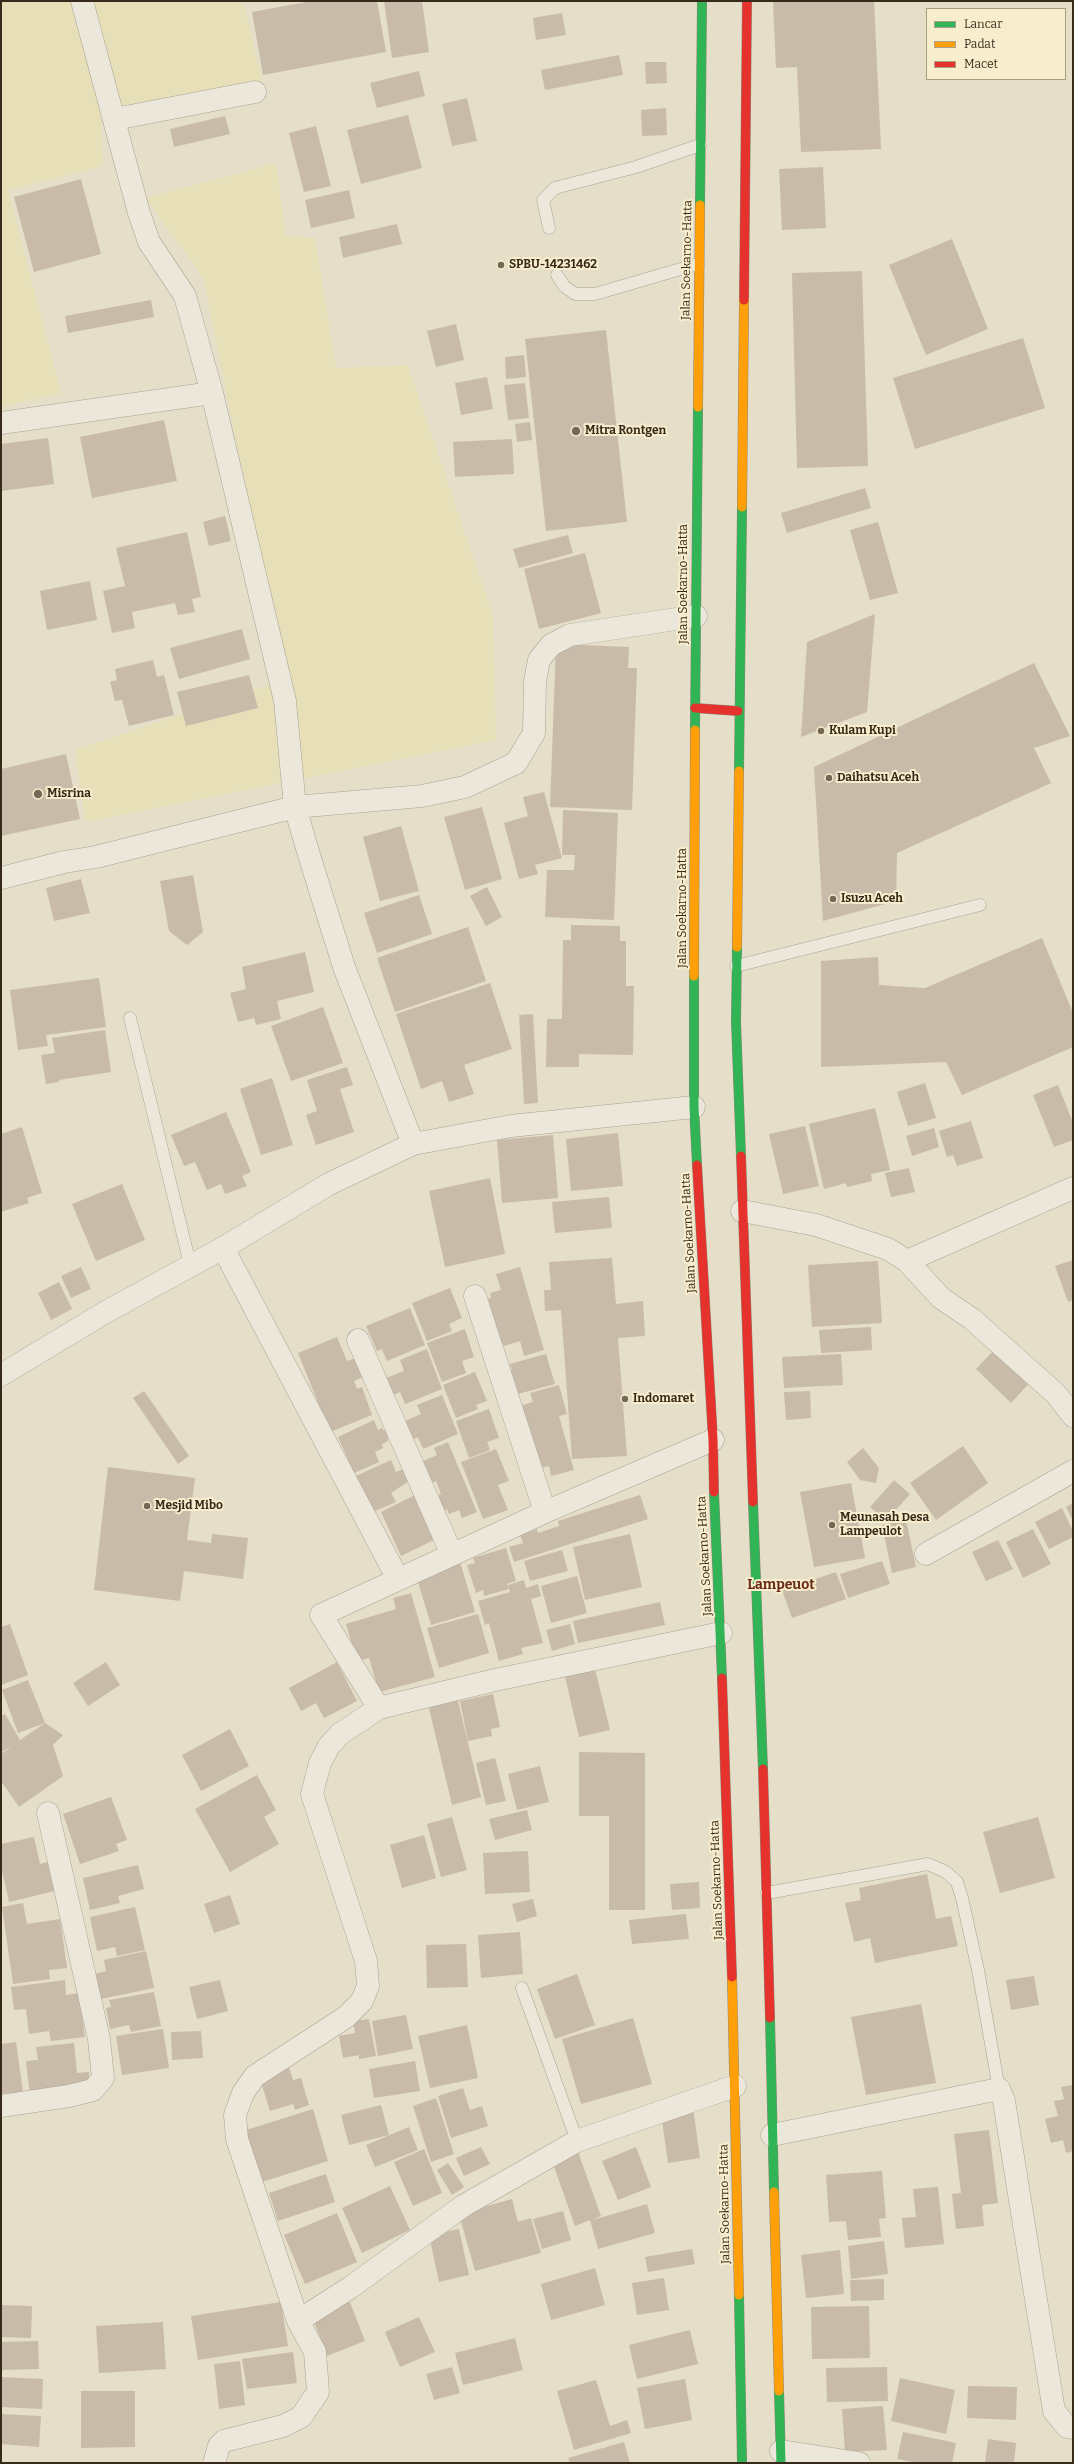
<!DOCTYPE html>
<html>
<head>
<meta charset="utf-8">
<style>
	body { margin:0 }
	#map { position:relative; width:1074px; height:2464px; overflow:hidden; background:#e5dec8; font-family:Bitter,serif }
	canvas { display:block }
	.frame { position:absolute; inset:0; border:2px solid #372a1a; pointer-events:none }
	.legend { position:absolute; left:926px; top:8px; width:140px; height:72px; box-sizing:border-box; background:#f8edcc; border:1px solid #ab9f85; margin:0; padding:5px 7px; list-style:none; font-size:12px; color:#372a1a }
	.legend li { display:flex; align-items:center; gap:8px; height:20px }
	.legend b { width:20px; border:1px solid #ab9f85 }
</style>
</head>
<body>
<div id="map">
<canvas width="1074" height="2464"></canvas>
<div class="frame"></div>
<ul class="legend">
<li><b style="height:5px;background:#30b455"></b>Lancar</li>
<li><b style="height:5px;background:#ff9f0a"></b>Padat</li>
<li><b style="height:5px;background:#e5322d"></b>Macet</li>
</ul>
</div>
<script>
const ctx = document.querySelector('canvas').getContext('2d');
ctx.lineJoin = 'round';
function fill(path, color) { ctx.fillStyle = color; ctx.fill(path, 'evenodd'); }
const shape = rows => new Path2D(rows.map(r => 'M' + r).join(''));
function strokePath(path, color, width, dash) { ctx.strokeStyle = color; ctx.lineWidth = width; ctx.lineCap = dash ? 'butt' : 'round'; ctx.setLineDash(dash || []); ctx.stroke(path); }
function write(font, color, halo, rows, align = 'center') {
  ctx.font = font + ' Bitter,serif'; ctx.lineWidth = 4; ctx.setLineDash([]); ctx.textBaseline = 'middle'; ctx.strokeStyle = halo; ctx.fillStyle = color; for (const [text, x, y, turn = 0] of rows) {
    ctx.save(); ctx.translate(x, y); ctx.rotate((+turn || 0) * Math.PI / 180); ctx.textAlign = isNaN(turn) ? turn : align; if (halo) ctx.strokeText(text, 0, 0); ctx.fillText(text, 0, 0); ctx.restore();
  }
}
fill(shape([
	[1,1,243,1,262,81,100,109,103,166,8,190,61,393,1,407],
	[276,163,286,236,315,238,336,368,408,365,493,616,496,740,85,822,75,750,285,679,203,278,146,198]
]), '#e6dfb7');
fill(shape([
	[312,1,377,1,386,52,263,75,252,12],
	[384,1,422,1,429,52,392,58],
	[874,1,881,149,801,152,797,67,776,68,773,2],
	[562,13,566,35,536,40,533,18],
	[619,55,623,75,545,90,541,70],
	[645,62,666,62,667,83,646,84],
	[419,71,425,96,377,108,370,83],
	[467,98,477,141,452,146,442,104],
	[666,108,667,135,642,136,641,110],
	[408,115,422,168,361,184,347,130],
	[225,116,230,134,174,147,170,129],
	[316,126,331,186,304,192,289,133],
	[823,167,826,228,782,230,779,169],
	[81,179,101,254,34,272,14,197],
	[349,190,355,218,311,228,305,200],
	[397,224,402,244,343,258,339,237],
	[952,239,988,329,926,355,889,265],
	[862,271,868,466,797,468,792,273],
	[151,300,154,317,68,333,65,316],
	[456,324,464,360,436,367,427,331],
	[606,330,627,522,546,531,525,339],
	[1023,338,1045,408,915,449,893,378],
	[524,355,526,377,506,379,505,357],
	[487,377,493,409,461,415,455,383],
	[525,383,529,418,508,420,504,385],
	[164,420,177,481,92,498,80,437],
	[530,422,532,440,517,442,515,424],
	[48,438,54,484,1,491,1,444],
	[512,439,514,474,455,477,453,442],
	[865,488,871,508,787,533,781,513],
	[225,516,231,541,209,546,203,522],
	[878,522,898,593,870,600,850,530],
	[187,532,201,597,192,599,195,612,178,615,175,603,132,612,135,628,112,633,103,591,125,586,116,548],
	[568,535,573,553,519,568,513,549],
	[585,553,601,613,539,629,524,569],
	[90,581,97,620,47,630,40,591],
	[875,614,867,712,801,737,807,642],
	[242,629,250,659,179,679,170,648],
	[556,644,629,647,628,668,637,668,632,810,550,807],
	[153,660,157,677,164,675,174,715,129,726,122,700,115,701,110,682,117,680,115,669],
	[1034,663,1070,736,1034,748,1051,783,897,853,896,901,823,921,814,767],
	[249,675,258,708,186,726,177,692],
	[66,754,80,819,1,836,1,769],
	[544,792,562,858,535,865,538,874,519,879,504,823,528,816,523,797],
	[482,807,502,879,465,890,444,817],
	[563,810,618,813,614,920,545,917,547,870,574,870,575,855,562,855],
	[401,826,419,891,380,901,363,837],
	[193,875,203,932,187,945,169,931,160,881],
	[81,879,90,913,54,921,46,888],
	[487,887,502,917,486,926,470,896],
	[419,895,432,934,377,953,364,913],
	[571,925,620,926,620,941,626,941,626,986,634,986,633,1055,579,1054,579,1067,546,1067,547,1019,562,1019,563,940,571,940],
	[468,927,486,981,395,1012,377,958],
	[1042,938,1073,1013,1073,1047,962,1095,946,1062,821,1067,821,961,878,957,879,985,925,988],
	[305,952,314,992,277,1001,281,1019,256,1025,254,1018,238,1022,230,993,246,989,242,967],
	[99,978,106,1027,46,1035,48,1046,18,1050,10,990],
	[490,983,512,1049,464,1065,474,1094,449,1102,442,1081,421,1089,396,1014],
	[323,1007,343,1063,291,1081,271,1026],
	[533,1014,538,1103,524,1104,519,1015],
	[105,1030,111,1072,59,1080,59,1082,46,1084,41,1055,55,1053,52,1038],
	[347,1067,353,1085,340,1089,354,1132,316,1145,306,1115,317,1111,307,1080],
	[272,1078,293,1145,261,1155,240,1089],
	[925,1083,936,1118,908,1126,897,1092],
	[1058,1085,1073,1123,1073,1140,1054,1147,1033,1095],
	[875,1108,890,1170,871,1174,872,1181,847,1187,846,1183,824,1189,809,1124],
	[226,1112,251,1172,242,1176,247,1186,225,1194,221,1184,207,1190,195,1162,184,1166,171,1135],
	[971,1121,983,1158,957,1166,953,1155,947,1157,939,1131],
	[805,1126,819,1186,783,1194,769,1134],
	[22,1127,42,1193,27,1198,29,1203,1,1212,1,1134],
	[934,1128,939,1147,912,1156,906,1136],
	[618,1133,623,1186,571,1191,566,1139],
	[553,1135,558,1198,502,1203,497,1140],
	[909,1168,915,1192,891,1197,885,1173],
	[490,1178,505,1254,445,1267,429,1191],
	[122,1184,145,1240,96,1261,72,1204],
	[609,1197,612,1228,555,1233,552,1202],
	[612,1258,616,1304,643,1301,645,1336,618,1338,627,1456,572,1459,561,1310,545,1311,544,1290,551,1290,549,1262],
	[1073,1260,1073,1300,1068,1302,1055,1266],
	[878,1261,882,1323,812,1327,808,1265],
	[81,1267,91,1289,71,1298,61,1276],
	[520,1267,544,1350,524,1356,520,1341,504,1346,502,1342,497,1344,483,1300,491,1298,490,1293,501,1290,496,1274],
	[59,1282,72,1309,51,1320,38,1293],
	[450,1288,462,1318,449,1324,452,1331,427,1341,412,1303],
	[410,1308,425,1345,387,1361,382,1349,377,1351,366,1326],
	[871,1327,872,1350,821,1353,819,1330],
	[465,1329,474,1357,462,1361,466,1373,442,1382,427,1343],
	[337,1337,347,1361,355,1358,363,1377,354,1381,357,1389,362,1387,372,1415,330,1432,298,1353],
	[998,1346,1033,1379,1011,1403,976,1369],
	[427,1349,442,1389,405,1404,400,1392,393,1395,386,1378,404,1371,400,1360],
	[546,1354,555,1384,518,1394,516,1384,509,1386,505,1372,512,1370,510,1364],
	[841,1354,843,1385,784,1388,782,1357],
	[475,1372,487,1401,476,1405,478,1409,456,1418,443,1385],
	[559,1385,567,1414,559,1416,574,1470,551,1476,549,1466,535,1469,535,1449,529,1425,521,1427,516,1407,533,1402,530,1393],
	[144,1391,189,1456,178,1464,133,1398],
	[810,1391,811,1418,786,1420,784,1392],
	[442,1395,458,1434,423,1449,418,1437,412,1440,405,1421,421,1414,417,1405],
	[489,1409,499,1438,487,1442,490,1450,469,1458,456,1421],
	[374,1420,378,1430,382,1428,384,1431,387,1430,388,1441,382,1444,383,1448,375,1452,379,1462,354,1473,338,1437],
	[448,1442,477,1512,462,1518,459,1510,449,1514,447,1509,443,1511,437,1496,441,1494,436,1481,430,1484,421,1462,437,1455,434,1448],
	[963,1446,988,1483,936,1520,910,1483],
	[863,1448,879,1468,876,1483,860,1480,847,1462],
	[496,1449,509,1481,498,1485,508,1510,483,1519,461,1462],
	[391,1460,396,1472,403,1469,409,1481,391,1493,396,1502,373,1512,356,1476],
	[108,1467,195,1478,187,1540,211,1543,212,1534,248,1538,243,1579,184,1571,180,1601,94,1590],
	[894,1480,910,1494,886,1521,870,1507],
	[851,1483,865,1558,814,1567,800,1492],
	[417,1494,438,1538,401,1556,381,1512],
	[640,1495,648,1519,514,1562,509,1547,523,1543,520,1535,537,1529,538,1533,559,1526,558,1521],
	[1073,1503,1073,1521,1066,1507],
	[1062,1508,1073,1531,1073,1537,1049,1549,1035,1522],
	[906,1520,916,1567,892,1573,882,1525],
	[1033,1529,1051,1564,1023,1578,1006,1542],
	[630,1534,642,1587,585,1600,573,1547],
	[998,1540,1013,1569,986,1581,972,1552],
	[506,1548,516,1581,507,1584,509,1589,484,1596,483,1590,476,1593,467,1565,475,1563,473,1558],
	[562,1550,568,1571,530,1581,524,1561],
	[882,1561,890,1584,848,1598,840,1574],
	[460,1562,475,1612,431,1625,416,1575],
	[836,1572,846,1599,792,1618,782,1590],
	[577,1576,587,1613,551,1623,541,1586],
	[524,1580,526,1588,538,1584,541,1596,531,1599,543,1643,521,1648,523,1654,499,1661,489,1623,485,1625,478,1601,510,1592,508,1585],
	[411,1593,435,1677,379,1692,369,1658,357,1661,346,1624,396,1609,393,1598],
	[660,1602,665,1625,578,1643,573,1621],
	[478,1614,489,1653,439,1668,427,1628],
	[10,1624,28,1675,1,1685,1,1627],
	[570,1624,575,1644,552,1651,546,1630],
	[106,1662,120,1685,88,1706,73,1683],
	[337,1662,357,1701,324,1718,316,1703,301,1711,289,1688],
	[594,1665,610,1730,579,1737,564,1672],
	[28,1680,45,1723,63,1735,53,1745,63,1776,19,1807,1,1781,1,1754,11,1747,1,1752,1,1716,5,1714,20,1740,45,1723,18,1733,2,1690],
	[493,1694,500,1727,491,1729,492,1736,468,1741,460,1701],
	[457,1697,481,1797,452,1805,428,1704],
	[230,1729,249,1766,201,1791,182,1755],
	[579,1752,645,1753,645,1910,609,1910,609,1816,579,1816],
	[495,1758,506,1801,486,1805,476,1763],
	[540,1766,549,1802,517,1810,508,1774],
	[257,1775,276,1810,264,1817,279,1844,230,1872,195,1809],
	[111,1797,127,1840,116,1844,119,1851,80,1864,63,1814],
	[527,1810,532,1830,495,1840,489,1819],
	[452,1817,467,1870,441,1877,427,1824],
	[1038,1817,1055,1878,1000,1893,983,1832],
	[424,1835,436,1878,402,1888,390,1845],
	[34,1837,40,1864,56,1860,63,1889,9,1902,1,1866,1,1844],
	[528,1851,530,1892,485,1894,483,1853],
	[138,1865,144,1889,118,1896,120,1903,90,1910,83,1878],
	[927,1874,936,1919,951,1916,958,1946,875,1963,870,1938,854,1942,845,1903,861,1900,859,1888],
	[699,1882,700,1908,672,1910,670,1884],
	[230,1895,240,1924,214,1933,204,1904],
	[533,1899,537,1916,517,1922,512,1904],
	[23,1903,27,1924,60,1919,67,1968,49,1970,50,1979,13,1984,2,1907],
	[135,1907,145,1950,117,1956,115,1947,97,1951,90,1917],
	[686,1914,689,1939,632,1944,629,1920],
	[520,1932,523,1974,481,1978,478,1935],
	[466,1944,468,1987,427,1988,426,1945],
	[146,1951,154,1988,96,2000,91,1975,106,1971,104,1960],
	[577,1974,595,2025,555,2039,537,1989],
	[1034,1976,1039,2005,1011,2010,1006,1980],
	[65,1980,66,1995,79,1993,85,2037,51,2041,49,2031,29,2034,26,2009,14,2010,11,1987],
	[220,1980,228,2011,197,2019,189,1987],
	[154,1992,161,2026,131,2032,129,2025,110,2029,106,2008,111,2007,109,2000],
	[921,2004,936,2083,866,2095,851,2017],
	[406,2015,413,2049,378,2056,372,2021],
	[633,2018,652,2084,581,2104,562,2039],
	[369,2019,376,2056,359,2059,359,2055,343,2058,339,2036,355,2033,353,2021],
	[467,2025,478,2078,430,2088,418,2036],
	[163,2029,169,2068,122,2075,116,2036],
	[201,2031,203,2058,172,2060,171,2032],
	[16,2042,23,2092,1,2094,1,2044],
	[74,2043,77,2073,89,2072,90,2090,30,2097,26,2061,38,2060,36,2047],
	[415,2061,420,2091,374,2098,369,2069],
	[289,2067,293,2080,301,2078,309,2105,295,2110,293,2104,270,2111,259,2076],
	[1073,2085,1073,2151,1066,2153,1063,2140,1051,2143,1045,2119,1058,2116,1054,2101,1064,2099,1061,2087],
	[463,2088,470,2110,482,2106,488,2126,451,2138,438,2096],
	[436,2098,454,2154,431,2162,413,2106],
	[381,2105,389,2135,349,2145,341,2115],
	[693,2108,700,2158,668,2163,661,2113],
	[313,2109,328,2161,259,2183,243,2131],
	[409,2127,418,2150,375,2167,366,2145],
	[989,2130,998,2203,982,2205,984,2226,956,2229,952,2194,961,2193,954,2134],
	[481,2147,490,2164,464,2176,456,2158],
	[636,2147,651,2187,618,2200,602,2161],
	[424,2149,442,2193,413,2206,394,2162],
	[577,2149,601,2216,593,2220,647,2204,655,2233,598,2249,590,2220,575,2226,551,2158],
	[448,2163,464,2187,452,2195,437,2170],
	[882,2171,886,2218,879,2219,881,2237,848,2240,846,2221,829,2222,826,2175],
	[326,2174,335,2202,278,2221,269,2193],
	[390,2186,410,2230,362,2253,342,2208],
	[938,2187,944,2244,905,2248,902,2218,916,2217,913,2189],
	[512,2199,518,2222,531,2218,541,2253,475,2271,459,2214],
	[563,2211,571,2240,542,2249,533,2219],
	[337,2213,357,2262,305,2284,284,2235],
	[459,2229,469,2275,439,2282,429,2235],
	[884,2241,888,2274,851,2279,848,2246],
	[692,2249,695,2264,648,2272,645,2257],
	[840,2250,844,2294,806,2298,801,2255],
	[595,2268,605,2305,551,2320,541,2284],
	[664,2278,669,2310,637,2315,632,2283],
	[884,2279,884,2300,851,2301,850,2280],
	[281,2302,288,2346,198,2360,191,2316],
	[350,2302,365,2341,327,2356,312,2316],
	[1,2305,32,2306,31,2338,1,2337],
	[869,2306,870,2358,812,2359,811,2307],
	[419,2317,435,2352,400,2367,385,2332],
	[163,2322,166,2369,99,2373,96,2326],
	[690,2330,698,2364,637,2379,629,2345],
	[515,2338,523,2370,463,2385,455,2353],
	[38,2341,39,2369,1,2370,1,2342],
	[293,2352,297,2383,247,2389,242,2359],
	[240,2361,245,2405,219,2409,214,2364],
	[452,2367,460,2393,434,2400,426,2374],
	[887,2367,888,2401,827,2402,826,2368],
	[1,2377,43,2379,42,2409,1,2407],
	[900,2378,955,2390,946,2434,891,2421],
	[685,2379,692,2420,645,2429,637,2388],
	[596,2380,610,2426,627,2420,631,2433,574,2450,557,2391],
	[968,2386,1017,2387,1016,2420,967,2418],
	[81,2391,135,2391,135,2447,81,2448],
	[883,2406,887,2450,845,2452,842,2409],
	[1,2414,41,2416,39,2447,1,2444],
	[903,2432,956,2443,952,2463,919,2463,897,2459],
	[988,2439,1016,2443,1014,2463,985,2463],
	[624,2442,630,2463,570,2463,568,2458]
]), '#c9bba9');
const lane = shape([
	[549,228,543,200,555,188,636,167,700,145],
	[557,275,564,286,575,294,595,294,698,264],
	[736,966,980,905],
	[130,1018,190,1264],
	[767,1893,928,1864,946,1872,957,1882,962,1898,978,1970,999,2089],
	[522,1988,577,2141]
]);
const street = shape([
	[82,1,139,213,149,242,185,296,212,393,285,701,295,807,309,855,344,967,413,1144],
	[115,119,255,92],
	[1,423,212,393],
	[1,878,64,862,96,857,295,807,422,796,465,787,516,763,534,733,535,681,539,660,551,645,570,635,696,616],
	[742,1211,816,1225,888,1249,907,1261,1073,1188],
	[223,1248,398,1579],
	[907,1261,941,1298,972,1319,1056,1394,1073,1416],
	[475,1296,545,1512],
	[358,1340,452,1555],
	[1,1375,104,1313,223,1248,329,1184,413,1144,511,1126,694,1107],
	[713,1440,545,1512,321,1615,379,1708,495,1680,721,1633],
	[926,1554,1073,1471],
	[1,2106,69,2096,93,2090,103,2078,99,2039,48,1813],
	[772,2135,999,2089,1004,2101,1054,2411,1067,2427,1073,2428],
	[298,2321,351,2287,463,2206,577,2141,735,2086],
	[781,2451,859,2463],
	[214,2463,219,2446,224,2441,283,2426,301,2417,318,2392,315,2352,298,2321,237,2139,235,2115,243,2093,255,2076,346,2017,362,2001,368,1986,366,1961,312,1794,320,1763,329,1746,340,1734,379,1708]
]);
const fast = shape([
	[700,205,702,1],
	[695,730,698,407],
	[739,771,742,507],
	[737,947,736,1022,741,1156],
	[694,976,694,1107,697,1165],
	[714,1492,722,1678],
	[753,1502,763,1769],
	[770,2018,774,2192],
	[739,2295,742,2463],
	[779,2391,781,2463]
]);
const slow = shape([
	[698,407,700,205],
	[742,507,744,300],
	[737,947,739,771],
	[694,976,695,730],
	[732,1977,739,2295],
	[774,2192,779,2391]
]);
const jam = shape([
	[744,300,747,1],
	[695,708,738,711],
	[741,1156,753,1502],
	[697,1165,713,1440,714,1492],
	[722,1678,732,1977],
	[763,1769,770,2018]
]);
strokePath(lane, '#a9a292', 13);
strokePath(street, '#a9a292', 23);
strokePath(fast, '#8e8779', 10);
strokePath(slow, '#8e8779', 10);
strokePath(jam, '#8e8779', 10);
strokePath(lane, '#ece7db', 12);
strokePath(street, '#ece7db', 22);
strokePath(fast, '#30b455', 9);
strokePath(slow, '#ff9f0a', 9);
strokePath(jam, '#e5322d', 9);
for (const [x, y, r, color] of [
	[501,265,4,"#746957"],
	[576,431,5,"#746957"],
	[821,731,4,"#746957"],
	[829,778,4,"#746957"],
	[38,794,5,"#746957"],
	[833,899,4,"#746957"],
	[625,1399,4,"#746957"],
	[147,1506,4,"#746957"],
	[832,1525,4,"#746957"]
]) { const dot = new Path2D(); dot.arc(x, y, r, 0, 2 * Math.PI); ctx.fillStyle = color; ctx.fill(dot); strokePath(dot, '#f8edcc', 1.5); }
write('12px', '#372a1a', '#f8edcc', [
	["Jalan Soekarno-Hatta",687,260,-89],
	["Jalan Soekarno-Hatta",684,584,-90],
	["Jalan Soekarno-Hatta",683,908,-90],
	["Jalan Soekarno-Hatta",689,1233,-93],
	["Jalan Soekarno-Hatta",705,1556,-93],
	["Jalan Soekarno-Hatta",717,1880,-92],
	["Jalan Soekarno-Hatta",725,2204,-91]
]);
write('bold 12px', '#372a1a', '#f8edcc', [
	["SPBU-14231462",509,265],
	["Mitra Rontgen",585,431],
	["Kulam Kupi",829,731],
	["Daihatsu Aceh",837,778],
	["Misrina",47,794],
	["Isuzu Aceh",841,899],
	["Indomaret",633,1399],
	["Mesjid Mibo",155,1506],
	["Meunasah Desa",840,1518],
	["Lampeulot",840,1532]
], 'left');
write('bold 14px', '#672b17', '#f8edcc', [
	["Lampeuot",781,1585]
]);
</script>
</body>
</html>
